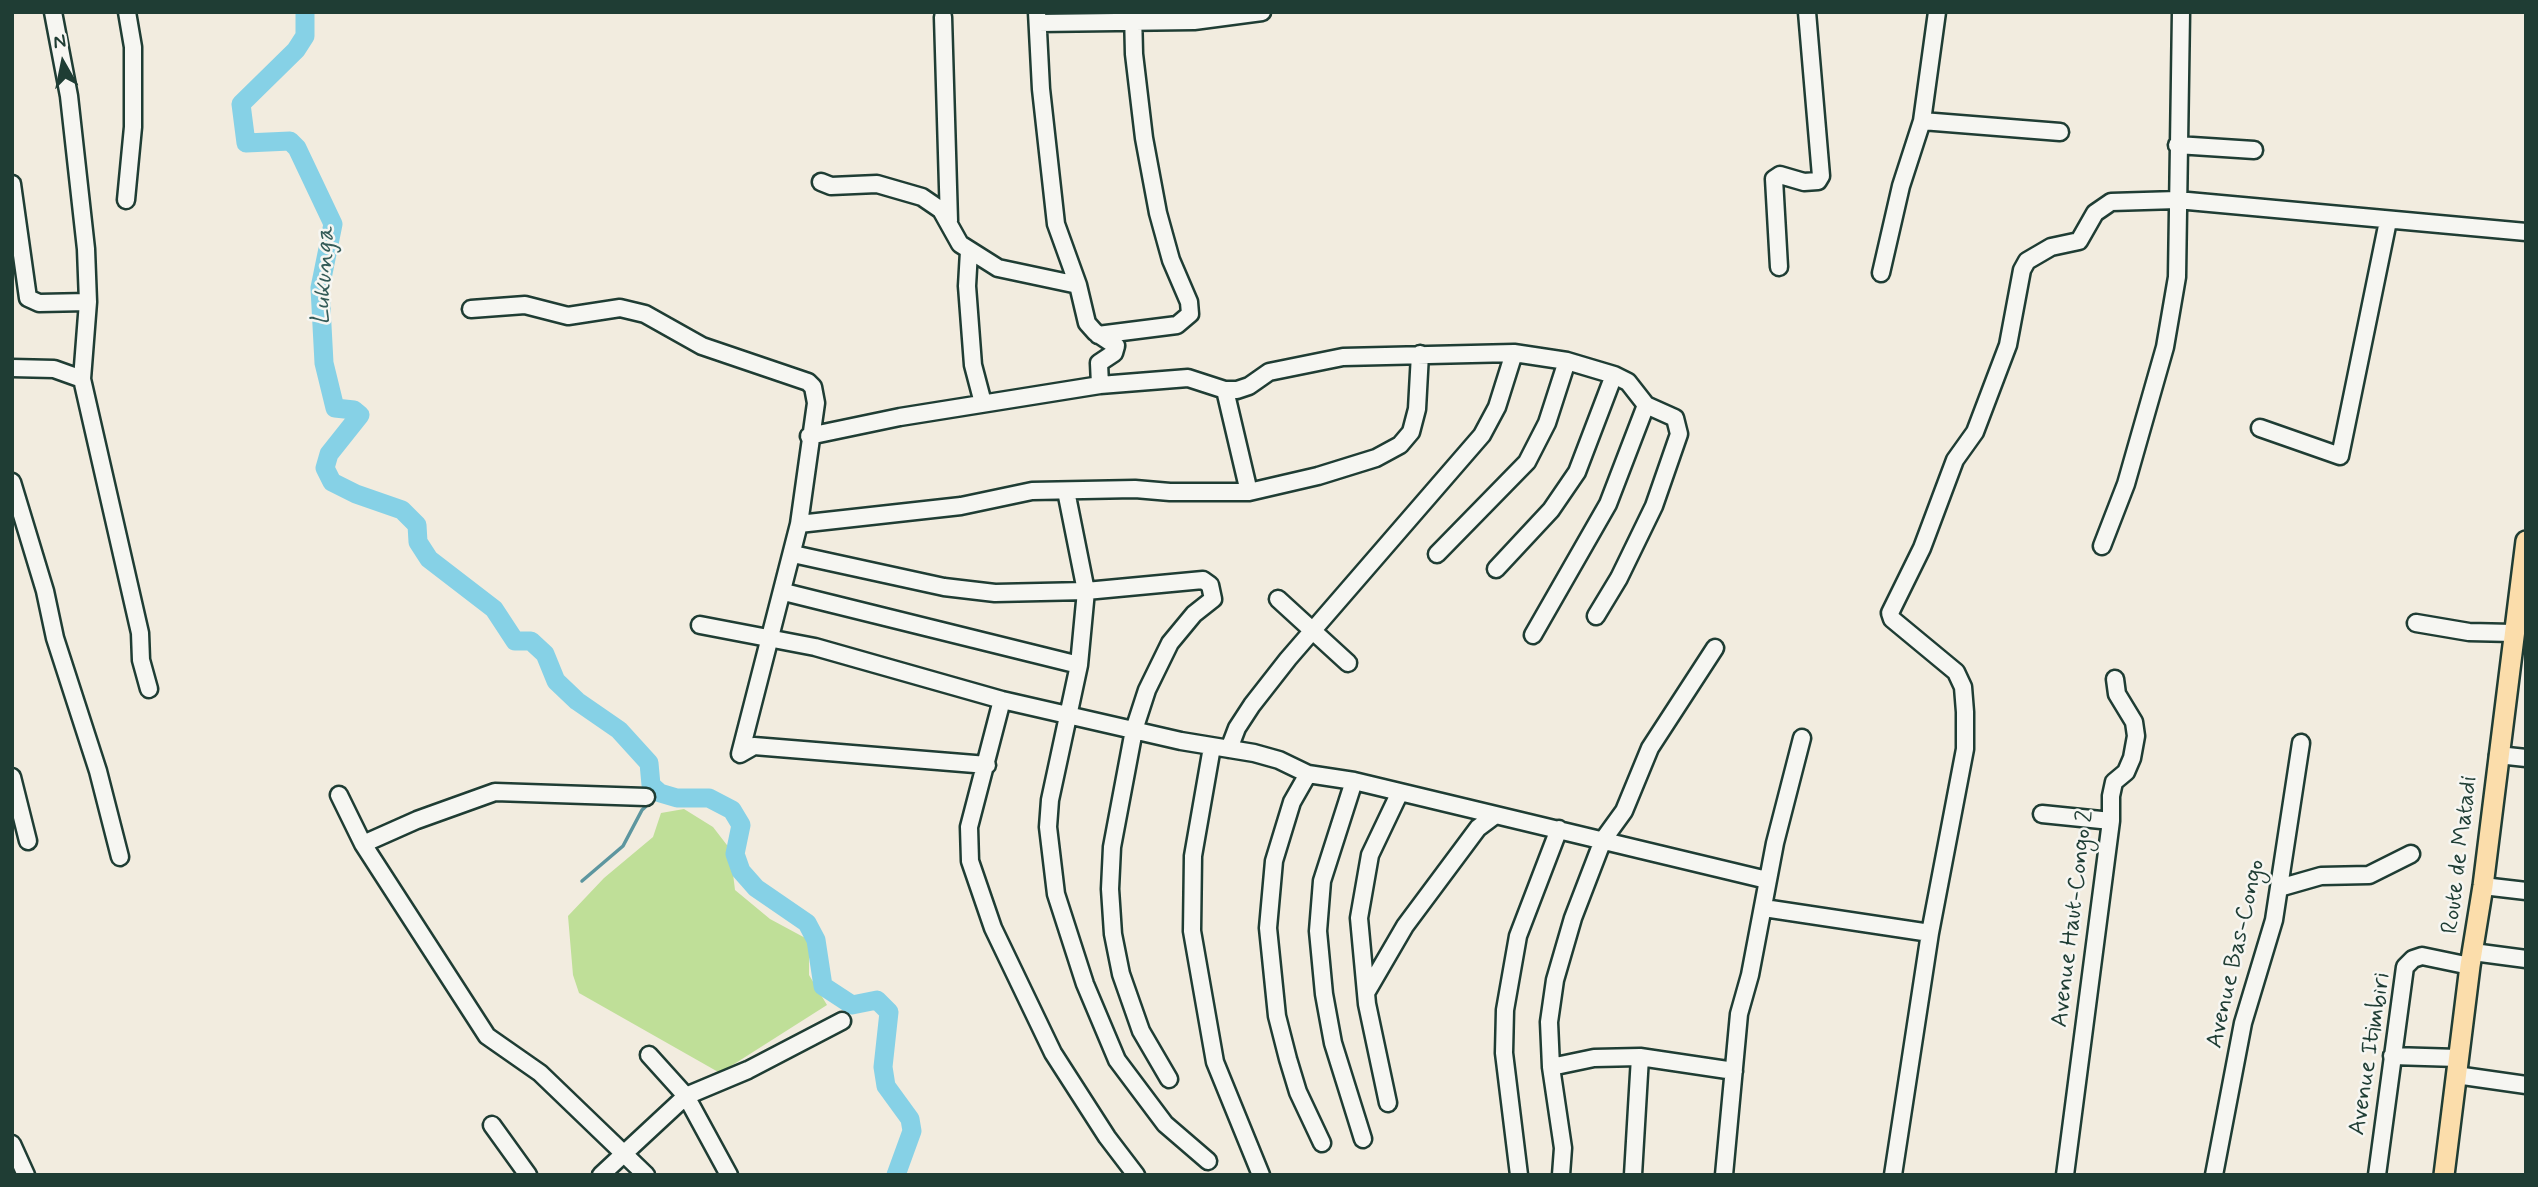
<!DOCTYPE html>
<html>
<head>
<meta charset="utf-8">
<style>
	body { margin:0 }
	#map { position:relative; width:2538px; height:1187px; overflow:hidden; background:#f2ecdf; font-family:Mynerve,sans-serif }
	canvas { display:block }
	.frame { position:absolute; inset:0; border:14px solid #1f3d34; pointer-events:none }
	.north { position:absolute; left:28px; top:28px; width:70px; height:70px; -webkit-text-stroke:5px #f6f6f2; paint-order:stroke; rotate:351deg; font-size:19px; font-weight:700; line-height:28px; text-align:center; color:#1f3d34 }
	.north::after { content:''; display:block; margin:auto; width:24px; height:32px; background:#1f3d34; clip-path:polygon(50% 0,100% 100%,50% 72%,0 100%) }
</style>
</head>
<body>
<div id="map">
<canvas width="2538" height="1187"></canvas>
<div class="frame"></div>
<div class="north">N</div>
</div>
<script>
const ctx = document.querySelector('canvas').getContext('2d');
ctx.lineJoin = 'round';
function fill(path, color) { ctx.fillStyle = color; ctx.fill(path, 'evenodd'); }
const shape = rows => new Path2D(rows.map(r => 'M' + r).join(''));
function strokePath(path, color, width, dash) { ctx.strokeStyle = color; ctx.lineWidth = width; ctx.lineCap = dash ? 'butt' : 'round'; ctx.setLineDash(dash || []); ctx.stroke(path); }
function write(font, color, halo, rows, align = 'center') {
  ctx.font = font + ' Mynerve,sans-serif'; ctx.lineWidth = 5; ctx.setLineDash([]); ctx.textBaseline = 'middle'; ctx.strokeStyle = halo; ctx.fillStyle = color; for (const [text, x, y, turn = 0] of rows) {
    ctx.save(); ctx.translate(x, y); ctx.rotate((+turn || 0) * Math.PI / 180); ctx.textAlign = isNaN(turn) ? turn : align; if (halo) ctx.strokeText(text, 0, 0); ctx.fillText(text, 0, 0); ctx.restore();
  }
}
fill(shape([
	[684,809,713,827,730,849,735,890,770,919,809,940,809,975,827,1005,720,1073,579,993,573,975,568,916,604,878,653,837,661,813]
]), '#bfdf98');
strokePath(shape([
	[582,881,623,846,642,810,660,793]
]), '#5d969f', 3.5);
strokePath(shape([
	[305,12,305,36,296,50,241,104,246,143,290,141,297,148,333,224,320,288,324,363,335,408,354,410,360,415,329,454,325,468,332,482,356,494,402,510,417,525,418,542,429,559,494,609,515,641,531,641,545,654,556,681,577,701,619,730,649,763,651,785,660,793,677,798,709,798,732,810,741,825,735,854,741,871,756,888,807,923,816,940,823,986,852,1005,877,1000,889,1012,883,1067,886,1086,910,1119,912,1131,896,1175]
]), '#86d1e6', 19);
const minor = shape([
	[53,12,69,96,86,249,88,302,82,379,140,633,141,660,149,689],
	[1037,12,1041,89,1056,224,1078,285,1087,323,1095,332,1116,346,1114,353,1099,363,1100,385],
	[943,17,949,221],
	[1038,23,1194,21,1262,12],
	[1922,121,2060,132],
	[2177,145,2254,150],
	[821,182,831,186,877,184,922,197,941,210,960,244,998,268,1078,285],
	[12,184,28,298,39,303,88,302],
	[126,200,133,127,133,47,127,12],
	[969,251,967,286,973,365,983,403],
	[1779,267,1774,179,1780,175,1804,182,1818,181,1821,176,1807,12],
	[1881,273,1901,186,1922,121,1937,12],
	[471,309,525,305,568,316,620,308,645,314,702,346,808,382,813,387,816,403,799,524,740,754,754,746,987,765],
	[1098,335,1177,325,1190,314,1189,302,1171,260,1158,213,1144,138,1134,54,1133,12],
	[12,368,54,369,82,379],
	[1225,390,1249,492],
	[2260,428,2340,456,2388,221],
	[809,436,900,417,1100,385,1188,378,1225,390,1237,390,1249,386,1269,372,1343,357,1514,353,1567,361,1614,375,1628,382,1646,405,1675,418,1679,434,1654,506,1619,578,1596,616],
	[12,482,45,591,55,638,98,771,120,857],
	[1066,491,1086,591,1079,665,1050,800,1048,827,1056,894,1085,984,1117,1060,1165,1124,1208,1161],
	[799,524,961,506,1032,491,1135,489,1170,492,1249,492,1318,476,1376,458,1400,445,1411,432,1417,409,1420,354],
	[2102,546,2126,484,2165,347,2177,277,2181,12],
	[793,554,944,587,995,593,1086,591,1203,580,1210,585,1213,599,1194,614,1170,643,1147,690,1134,730,1112,847,1110,889,1113,934,1121,974,1141,1031,1169,1079],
	[1437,554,1527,462,1547,423,1567,361],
	[1496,569,1551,510,1577,472,1614,375],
	[784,592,1079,665],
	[1278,599,1348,663],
	[2416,623,2469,632,2513,633],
	[700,625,815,647,1002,700,1181,741,1254,753,1279,760,1308,774,1354,781,1767,880],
	[1533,635,1608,504,1646,405],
	[1002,700,969,827,970,861,993,928,1053,1053,1107,1137,1136,1175],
	[1212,747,1193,856,1192,931,1215,1062,1261,1175],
	[1229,749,1237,728,1252,705,1288,659,1482,435,1497,407,1514,353],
	[2498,755,2526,758],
	[1308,774,1292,802,1274,861,1268,928,1277,1016,1288,1059,1298,1092,1322,1143],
	[12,777,28,841],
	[1354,781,1322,881,1318,931,1324,994,1333,1043,1363,1139],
	[339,795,363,844,487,1036,540,1073,646,1175],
	[2042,814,2111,821],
	[363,844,417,820,495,792,646,797],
	[2483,886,2526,891],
	[2279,888,2321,876,2369,875,2411,854],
	[1764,908,1930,933],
	[2473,952,2526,959],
	[1366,993,1405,926,1478,828,1494,816],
	[649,1055,686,1096,729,1175],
	[2392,1056,2458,1058],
	[1551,1067,1594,1058,1640,1057,1734,1071],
	[2456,1075,2526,1085],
	[1388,1103,1367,1004,1359,918,1370,855,1400,792],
	[492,1125,528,1175],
	[12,1144,26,1175],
	[601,1175,686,1096,748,1070,842,1021],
	[1519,1175,1504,1053,1505,1010,1518,936,1559,829],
	[1561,1175,1563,1148,1551,1067,1549,1022,1555,980,1573,918,1603,840,1624,811,1650,748,1715,648],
	[1633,1175,1640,1057],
	[1724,1175,1739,1014,1750,975,1775,843,1802,738],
	[1893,1175,1930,933,1965,749,1965,712,1963,687,1956,672,1892,619,1890,613,1922,548,1955,460,1975,432,2008,345,2022,270,2027,261,2051,247,2079,241,2095,213,2111,202,2177,200,2526,232],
	[2065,1175,2111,821,2111,796,2114,782,2126,772,2132,758,2136,736,2134,722,2117,694,2115,679],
	[2214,1175,2243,1023,2274,920,2301,743],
	[2377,1175,2405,967,2413,959,2422,956,2470,966]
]);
const major = shape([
	[2444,1175,2470,966,2483,886,2526,541]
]);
strokePath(minor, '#1f3d34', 21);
strokePath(major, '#1f3d34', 24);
strokePath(minor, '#f6f6f2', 16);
strokePath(major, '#fbddab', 19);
write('24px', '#1f3d34', '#f6f6f2', [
	["Route de Matadi",2461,855,-83],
	["Avenue Haut-Congo 2",2074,919,-83],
	["Avenue Bas-Congo",2237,954,-77],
	["Avenue Itimbiri",2371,1054,-81]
]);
write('italic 26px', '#345b58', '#f6f6f2', [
	["Lukunga",325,276,-87]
]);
</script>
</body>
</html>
